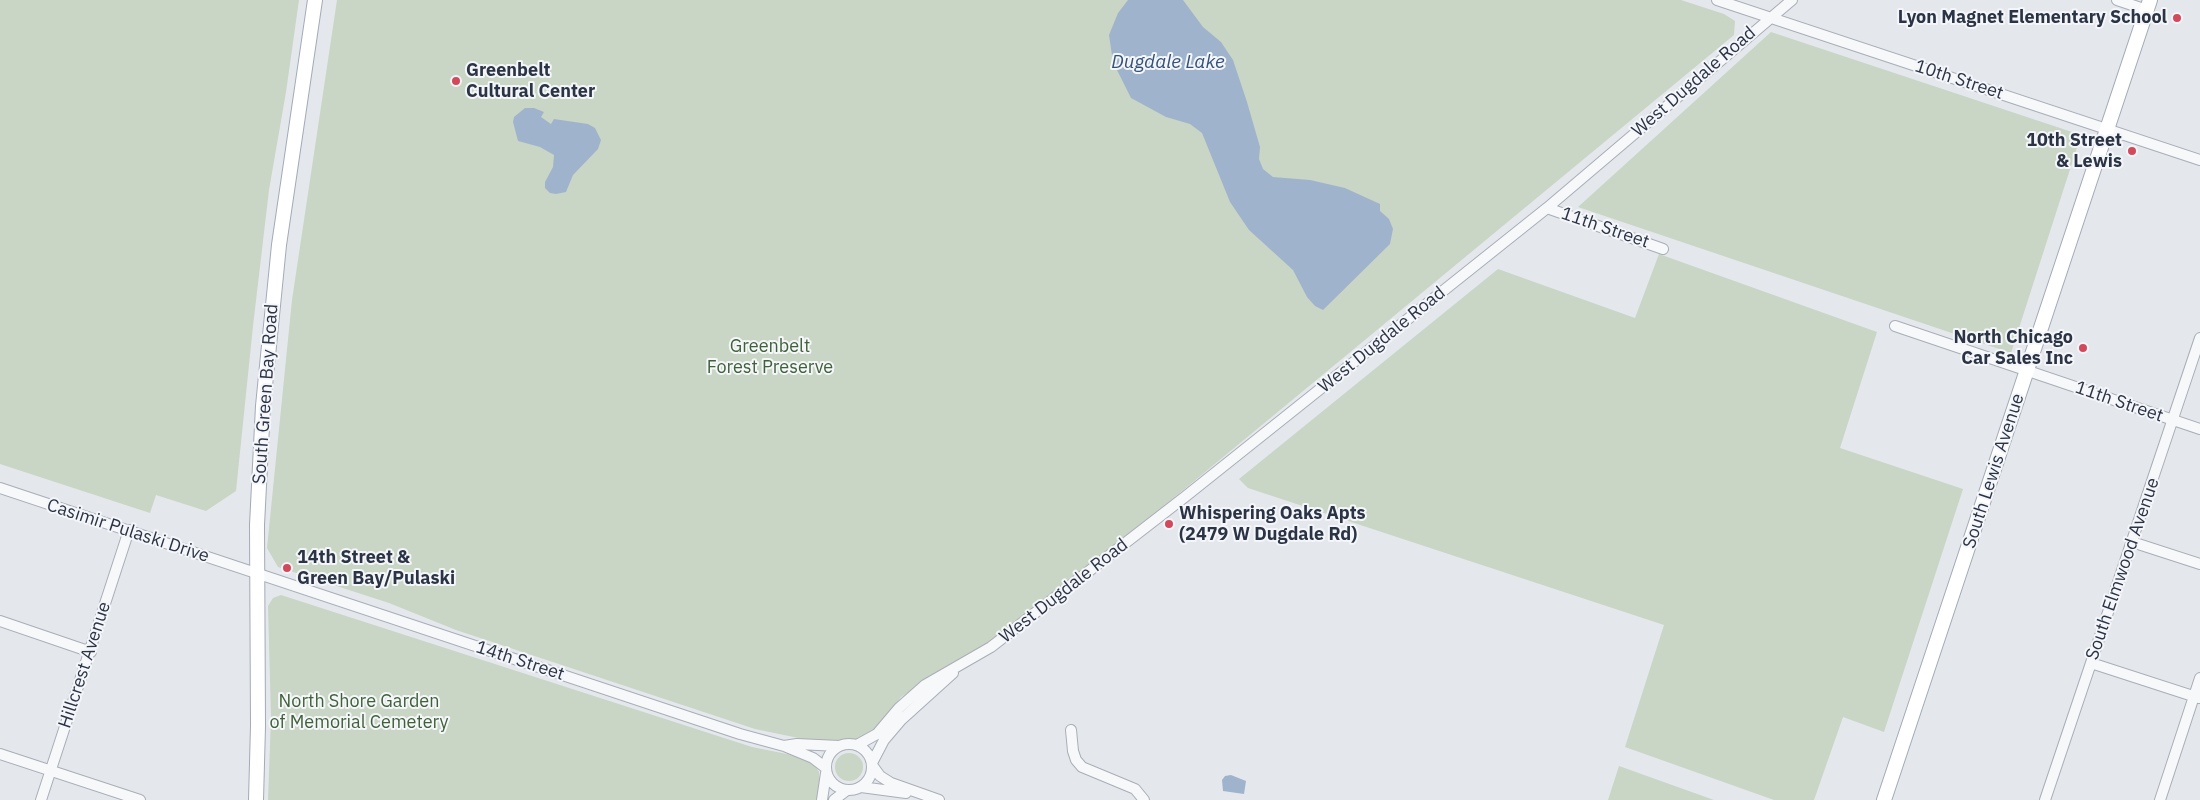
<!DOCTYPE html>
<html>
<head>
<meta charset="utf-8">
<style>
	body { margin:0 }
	canvas { display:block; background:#e4e7ec }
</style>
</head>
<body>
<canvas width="2200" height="800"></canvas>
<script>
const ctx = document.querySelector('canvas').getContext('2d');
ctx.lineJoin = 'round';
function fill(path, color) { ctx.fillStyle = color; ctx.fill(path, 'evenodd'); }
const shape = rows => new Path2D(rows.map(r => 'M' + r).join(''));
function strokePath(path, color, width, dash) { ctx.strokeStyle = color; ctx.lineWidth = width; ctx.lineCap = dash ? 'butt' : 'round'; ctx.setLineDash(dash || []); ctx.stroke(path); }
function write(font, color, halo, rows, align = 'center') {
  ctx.font = font + ' "IBM Plex Sans",sans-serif'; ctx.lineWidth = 4; ctx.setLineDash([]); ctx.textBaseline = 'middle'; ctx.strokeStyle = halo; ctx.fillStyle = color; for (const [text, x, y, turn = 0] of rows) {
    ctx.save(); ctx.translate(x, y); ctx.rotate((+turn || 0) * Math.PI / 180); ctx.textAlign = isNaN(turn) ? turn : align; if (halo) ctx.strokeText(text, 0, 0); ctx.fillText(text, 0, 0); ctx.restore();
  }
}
fill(shape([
	[0,0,299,0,286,92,269,190,253,326,236,491,206,511,156,495,150,513,0,464],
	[337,0,1681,0,1724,14,1735,21,1734,35,1032,615,901,697,875,730,855,741,813,741,755,729,456,630,389,603,278,567,267,548,292,300],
	[1771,32,2081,135,2011,353,1578,207],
	[1659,254,1877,332,1840,448,1963,489,1884,732,1843,717,1814,800,1774,800,1625,747,1664,625,1248,488,1239,479,1498,269,1635,318],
	[281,595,752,747,802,757,814,764,819,772,819,800,268,800,271,717,268,606,273,598],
	'835 767a14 14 0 1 1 28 0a14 14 0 1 1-28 0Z',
	[1619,766,1714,800,1608,800]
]), '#c9d6c5');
fill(shape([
	[1128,0,1183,0,1203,27,1221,42,1233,60,1247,102,1260,147,1259,159,1263,169,1273,177,1310,180,1345,188,1380,204,1380,211,1389,219,1393,229,1390,244,1323,310,1315,306,1307,297,1293,270,1249,230,1230,202,1202,133,1190,124,1166,117,1131,98,1113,62,1109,35,1118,13],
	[525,108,534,108,544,112,541,117,551,124,554,119,588,124,595,128,601,140,598,149,573,175,566,192,556,194,550,193,545,188,545,182,553,167,554,155,540,147,518,141,513,122,514,117],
	[1231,775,1246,781,1244,794,1223,791,1222,780,1225,776]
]), '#9fb4cc');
const minor = shape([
	[1717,0,2200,160],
	[2117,0,2147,10],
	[1547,208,1663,249],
	[1895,326,2200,429],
	[0,488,740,734,784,746,813,758,826,768],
	[2132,542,2200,564],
	[0,621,91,652],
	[2091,663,2199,698],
	[1071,730,1073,751,1076,760,1082,767,1135,789,1144,800],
	'826 767a23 23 0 1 1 46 0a23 23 0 1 1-46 0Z',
	[857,745,877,734,899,708,925,685,991,647,1186,496,1547,208,1792,0],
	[784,746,797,744,839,746],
	[0,754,140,800],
	[872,763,884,740,901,720,953,673],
	[872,765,880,776,891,783,939,800],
	[861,787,906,793],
	[41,800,129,530],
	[822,800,826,773],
	[834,800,847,790],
	[2045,800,2200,338],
	[2160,800,2200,678]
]);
const major = shape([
	[256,800,258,726,257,525,263,406,279,245,315,0],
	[1884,800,2150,0]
]);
strokePath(minor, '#a9aeb7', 12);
strokePath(major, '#a3abb8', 16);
strokePath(minor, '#f7f8fa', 10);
strokePath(major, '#fff', 14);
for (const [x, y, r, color] of [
	[2177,18,5,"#d1495b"],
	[456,81,5,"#d1495b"],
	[2132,151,5,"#d1495b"],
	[2083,348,5,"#d1495b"],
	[1169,524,5,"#d1495b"],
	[287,568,5,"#d1495b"]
]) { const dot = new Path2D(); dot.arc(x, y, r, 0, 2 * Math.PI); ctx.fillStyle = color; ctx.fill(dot); strokePath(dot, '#f4f6f9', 2); }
write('bold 18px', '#2b3445', '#f4f6f9', [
	["Lyon Magnet Elementary School",2167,18],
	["Greenbelt",466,71,"left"],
	["Cultural Center",466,92,"left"],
	["10th Street",2122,141],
	["& Lewis",2122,162],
	["North Chicago",2073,338],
	["Car Sales Inc",2073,359],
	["Whispering Oaks Apts",1179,514,"left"],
	["(2479 W Dugdale Rd)",1179,535,"left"],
	["14th Street &",297,558,"left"],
	["Green Bay/Pulaski",297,579,"left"]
], 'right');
write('18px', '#2b3445', '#f4f6f9', [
	["10th Street",1959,80,18],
	["West Dugdale Road",1694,82,-41],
	["11th Street",1605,228,19],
	["West Dugdale Road",1382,340,-39],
	["South Green Bay Road",266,394,-86],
	["11th Street",2119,402,19],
	["South Lewis Avenue",1994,471,-72],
	["Casimir Pulaski Drive",128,531,18],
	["South Elmwood Avenue",2123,569,-71],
	["West Dugdale Road",1064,591,-38],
	["14th Street",520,661,18],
	["Hillcrest Avenue",85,665,-72]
]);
write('18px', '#3f6138', '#f4f6f9', [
	["Greenbelt",770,347],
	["Forest Preserve",770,368],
	["North Shore Garden",359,702],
	["of Memorial Cemetery",359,723]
]);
write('italic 19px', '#34527a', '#f4f6f9', [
	["Dugdale Lake",1168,63]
]);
</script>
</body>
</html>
